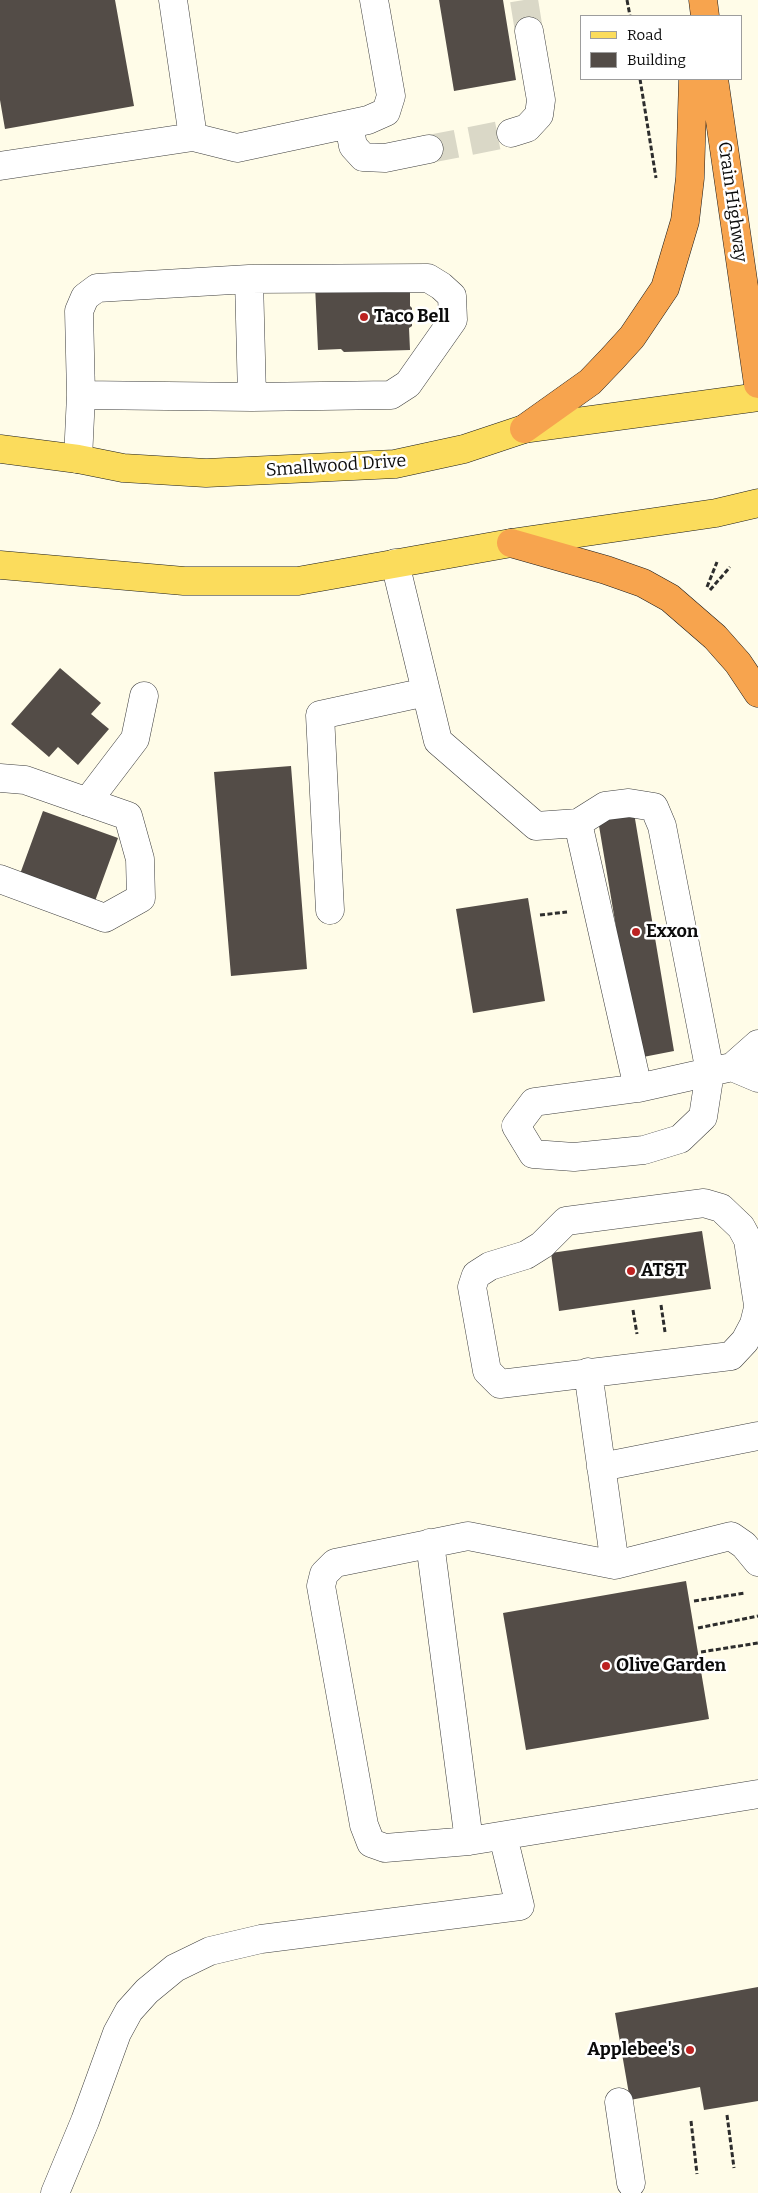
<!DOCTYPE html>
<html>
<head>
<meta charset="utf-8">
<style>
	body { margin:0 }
	#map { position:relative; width:758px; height:2193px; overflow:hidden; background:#fffce8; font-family:Bitter,serif }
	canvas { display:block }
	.legend { position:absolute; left:580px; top:15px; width:162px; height:65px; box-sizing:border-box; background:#fff; border:1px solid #9d9d9d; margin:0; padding:6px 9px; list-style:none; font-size:15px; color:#0b0b0b }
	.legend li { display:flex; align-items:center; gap:10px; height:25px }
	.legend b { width:25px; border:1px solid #9d9d9d }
</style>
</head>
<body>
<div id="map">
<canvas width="758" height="2193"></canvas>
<ul class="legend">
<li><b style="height:6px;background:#fbdc5c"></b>Road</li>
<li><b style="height:14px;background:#534c47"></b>Building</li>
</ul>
</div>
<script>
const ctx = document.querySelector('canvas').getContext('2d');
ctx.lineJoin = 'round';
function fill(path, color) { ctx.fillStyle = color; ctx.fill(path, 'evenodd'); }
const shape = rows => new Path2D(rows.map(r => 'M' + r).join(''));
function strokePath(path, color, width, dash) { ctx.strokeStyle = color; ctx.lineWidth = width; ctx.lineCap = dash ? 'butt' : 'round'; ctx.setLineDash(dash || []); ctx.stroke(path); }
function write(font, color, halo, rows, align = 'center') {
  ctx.font = font + ' Bitter,serif'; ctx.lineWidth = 5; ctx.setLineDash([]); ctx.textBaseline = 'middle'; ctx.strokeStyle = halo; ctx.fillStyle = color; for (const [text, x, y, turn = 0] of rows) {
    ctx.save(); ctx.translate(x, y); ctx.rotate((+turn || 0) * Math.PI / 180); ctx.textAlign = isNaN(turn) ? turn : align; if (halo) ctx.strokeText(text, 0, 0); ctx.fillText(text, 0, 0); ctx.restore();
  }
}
fill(shape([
	[0,0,115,0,134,106,5,129,0,100],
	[439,0,503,0,516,80,454,91],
	[315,285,410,287,410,306,412,308,412,326,409,328,410,350,344,352,341,349,318,350],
	[60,668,101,703,91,714,109,729,78,765,58,747,49,757,11,724],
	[291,766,307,969,231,976,214,772],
	[633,807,674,1051,638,1058,597,814],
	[43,811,118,838,95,901,20,874],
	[528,898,545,1001,473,1013,456,909],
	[702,1231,711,1289,559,1311,551,1253],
	[686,1581,709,1719,526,1750,503,1613],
	[758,1987,758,2101,704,2110,700,2087,630,2100,615,2013]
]), '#534c47');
strokePath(shape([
	[524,0,529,31],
	[429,149,511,133]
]), '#dad8c7', 28, [28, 14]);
const minor = shape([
	[349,124,353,146,363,157,385,158,429,149],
	[511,133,527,128,539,115,541,100,529,31],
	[193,137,237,148,368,120,386,112,391,96,374,0],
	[0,166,193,137,173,0],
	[81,395,252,397,391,395,408,384,453,320,452,296,441,286,428,278,249,279],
	[78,459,81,395,79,311,85,297,97,288,249,279,252,397],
	[395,563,438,741,536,826,578,823,638,1088,732,1067,758,1044],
	[0,778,25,780,128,816,140,859,141,898,105,918,0,879],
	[87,802,135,739,144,696],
	[578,823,605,806,629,803,654,807,662,826,710,1072,703,1117,680,1139,644,1150,574,1157,533,1154,516,1126,534,1102,638,1088],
	[330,910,320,715,426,692],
	[732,1067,758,1078],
	[758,1305,748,1240,741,1227,721,1208,704,1203,566,1221,542,1245,526,1255,490,1266,476,1275,472,1287,487,1371,500,1384,731,1356,745,1341,754,1324,758,1308],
	[588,1372,615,1565],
	[601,1467,758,1436],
	[430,1543,469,1841],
	[758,1562,744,1545,731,1536,615,1565,468,1536,335,1563,324,1574,321,1586,364,1825,371,1843,385,1848,469,1841,758,1794],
	[619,2102,631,2183],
	[55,2193,85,2121,117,2033,129,2011,147,1991,175,1968,210,1951,261,1939,520,1906,503,1836]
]);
const major = shape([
	[0,449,78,459,123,468,206,473,395,464,464,449,524,429,758,397],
	[0,565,184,581,298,581,511,543,716,513,758,503]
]);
const highway = shape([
	[703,0,705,16],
	[714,79,758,384],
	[524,429,590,382,612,359,632,337,665,288,685,221,690,178,693,79],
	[511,543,606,570,643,583,670,598,715,637,738,663,758,693]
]);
strokePath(minor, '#3e3e3e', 29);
strokePath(major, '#1c1c1c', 29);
strokePath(highway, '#1c1c1c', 29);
strokePath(shape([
	[627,0,630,16],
	[640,79,656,178],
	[707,587,717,562],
	[710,590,730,567],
	[540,915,567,912],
	[661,1305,665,1332],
	[633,1310,637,1334],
	[694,1601,745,1593],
	[698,1628,758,1616],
	[701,1652,758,1643],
	[727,2115,734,2168],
	[691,2121,697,2174]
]), '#2d2d2d', 3, [5, 2.5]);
strokePath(minor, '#fff', 28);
strokePath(major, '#fbdc5c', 28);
strokePath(highway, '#f7a44e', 28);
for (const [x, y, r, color] of [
	[364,317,5,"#bc2221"],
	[636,932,5,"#bc2221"],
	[631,1271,5,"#bc2221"],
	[606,1666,5,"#bc2221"],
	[690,2050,5,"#bc2221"]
]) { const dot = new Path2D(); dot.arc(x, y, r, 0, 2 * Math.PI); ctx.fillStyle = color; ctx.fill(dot); strokePath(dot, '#fff', 2); }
write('18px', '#0b0b0b', '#fff', [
	["Crain Highway",732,202,82],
	["Smallwood Drive",336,466,-4]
]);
write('bold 18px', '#0b0b0b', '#fff', [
	["Taco Bell",374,317],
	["Exxon",646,932],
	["AT&T",641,1271],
	["Olive Garden",616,1666],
	["Applebee's",680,2050,"right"]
], 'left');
</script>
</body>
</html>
